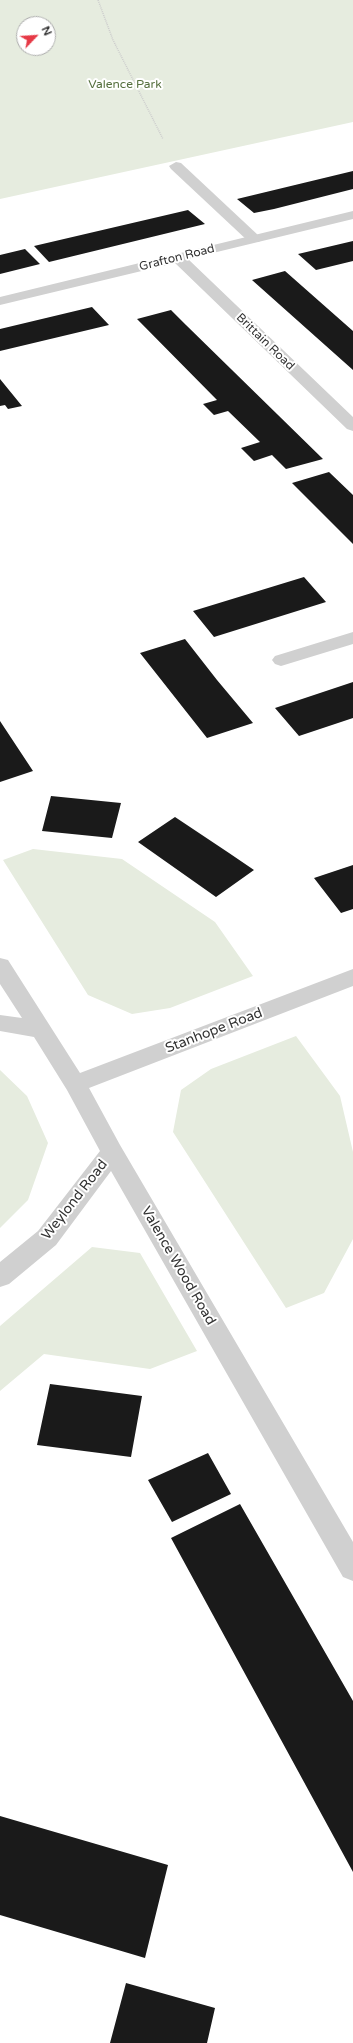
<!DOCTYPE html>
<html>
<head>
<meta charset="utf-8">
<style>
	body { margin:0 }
	#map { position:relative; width:353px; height:2043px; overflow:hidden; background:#fff; font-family:"Varela Round",sans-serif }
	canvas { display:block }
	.north { position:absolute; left:16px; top:16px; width:40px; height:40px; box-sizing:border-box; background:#fff; border:1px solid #adadad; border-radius:50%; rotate:65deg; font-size:11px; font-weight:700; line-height:16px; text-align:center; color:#333 }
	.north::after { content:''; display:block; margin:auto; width:14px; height:18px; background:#e63946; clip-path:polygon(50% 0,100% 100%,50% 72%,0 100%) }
</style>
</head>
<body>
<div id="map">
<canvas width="353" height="2043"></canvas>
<div class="north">N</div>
</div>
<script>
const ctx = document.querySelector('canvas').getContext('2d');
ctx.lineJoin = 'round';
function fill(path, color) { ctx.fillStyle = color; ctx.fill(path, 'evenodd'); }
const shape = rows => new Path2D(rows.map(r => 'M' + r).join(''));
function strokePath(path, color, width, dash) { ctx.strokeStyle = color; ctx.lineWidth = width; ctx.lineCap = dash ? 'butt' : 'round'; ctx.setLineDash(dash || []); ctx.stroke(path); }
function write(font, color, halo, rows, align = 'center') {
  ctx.font = font + ' "Varela Round",sans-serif'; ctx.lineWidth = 4; ctx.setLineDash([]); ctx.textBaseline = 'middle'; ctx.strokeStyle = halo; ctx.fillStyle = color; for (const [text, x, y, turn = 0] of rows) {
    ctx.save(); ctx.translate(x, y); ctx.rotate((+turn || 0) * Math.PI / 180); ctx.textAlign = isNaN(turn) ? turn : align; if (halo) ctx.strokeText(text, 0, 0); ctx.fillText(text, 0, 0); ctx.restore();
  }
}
fill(shape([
	[0,0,353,0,353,122,0,199],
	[24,24,48,24,48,48,24,48],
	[33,849,122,859,215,922,253,976,170,1008,132,1014,88,995,3,860],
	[296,1036,340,1096,353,1152,353,1239,324,1293,286,1308,173,1132,181,1090,211,1069],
	[0,1070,27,1096,48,1143,28,1200,0,1228],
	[92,1247,140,1253,197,1351,150,1369,44,1354,0,1391,0,1326]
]), '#e6ecdf');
fill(shape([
	[353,171,353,189,274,209,254,213,237,199],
	[188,210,205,224,49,262,34,246],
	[353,241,353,261,316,270,298,254],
	[25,249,40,264,0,274,0,255],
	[285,271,353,331,353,370,252,280],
	[92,307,109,325,0,351,0,329],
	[171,310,186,325,323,459,286,469,272,455,254,461,241,448,260,442,228,411,214,415,203,404,217,400,137,319],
	[0,379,22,406,8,409,5,405,0,406],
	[329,472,353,495,353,544,292,483],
	[304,577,326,602,214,637,193,611],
	[185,639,217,680,253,723,207,738,140,653],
	[353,682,353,718,299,736,275,708],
	[0,721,33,771,0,782],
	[51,796,121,803,112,838,42,831],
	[175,817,229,853,254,870,216,897,138,842],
	[353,865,353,909,341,913,314,878],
	[50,1384,142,1396,131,1457,37,1445],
	[208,1453,231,1494,172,1522,148,1480],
	[240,1504,353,1701,353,1872,171,1538],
	[0,1816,168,1865,145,1958,0,1915],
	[126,1983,215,2008,207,2043,110,2043]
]), '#1a1a1a');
strokePath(shape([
	[98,0,113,40,163,139]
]), '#cdcdcd', 1.5, [1, 1]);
fill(shape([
	[176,162,181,163,259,236,261,239,259,242,249,242,171,169,169,166,176,162]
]), '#d0d0d0');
fill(shape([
	[353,211,353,219,188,259,353,417,353,431,347,429,175,263,0,305,0,297,353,211],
	[353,632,353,644,281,666,275,664,272,660,275,656,353,632],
	[0,958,8,960,80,1073,353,969,353,986,89,1088,120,1145,353,1542,353,1581,343,1577,111,1171,56,1245,9,1284,0,1287,0,1262,38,1231,100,1151,67,1090,34,1037,0,1031,0,1015,22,1018,0,984,0,958]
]), '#d0d0d0');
write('12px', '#56703f', '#fff', [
	["Valence Park",125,85]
]);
write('12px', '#333', '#fff', [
	["Grafton Road",177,258,-14],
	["Brittain Road",265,342,44]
]);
write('14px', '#333', '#fff', [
	["Stanhope Road",214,1031,-21],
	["Weylond Road",75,1200,-52],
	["Valence Wood Road",178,1266,60]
]);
</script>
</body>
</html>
